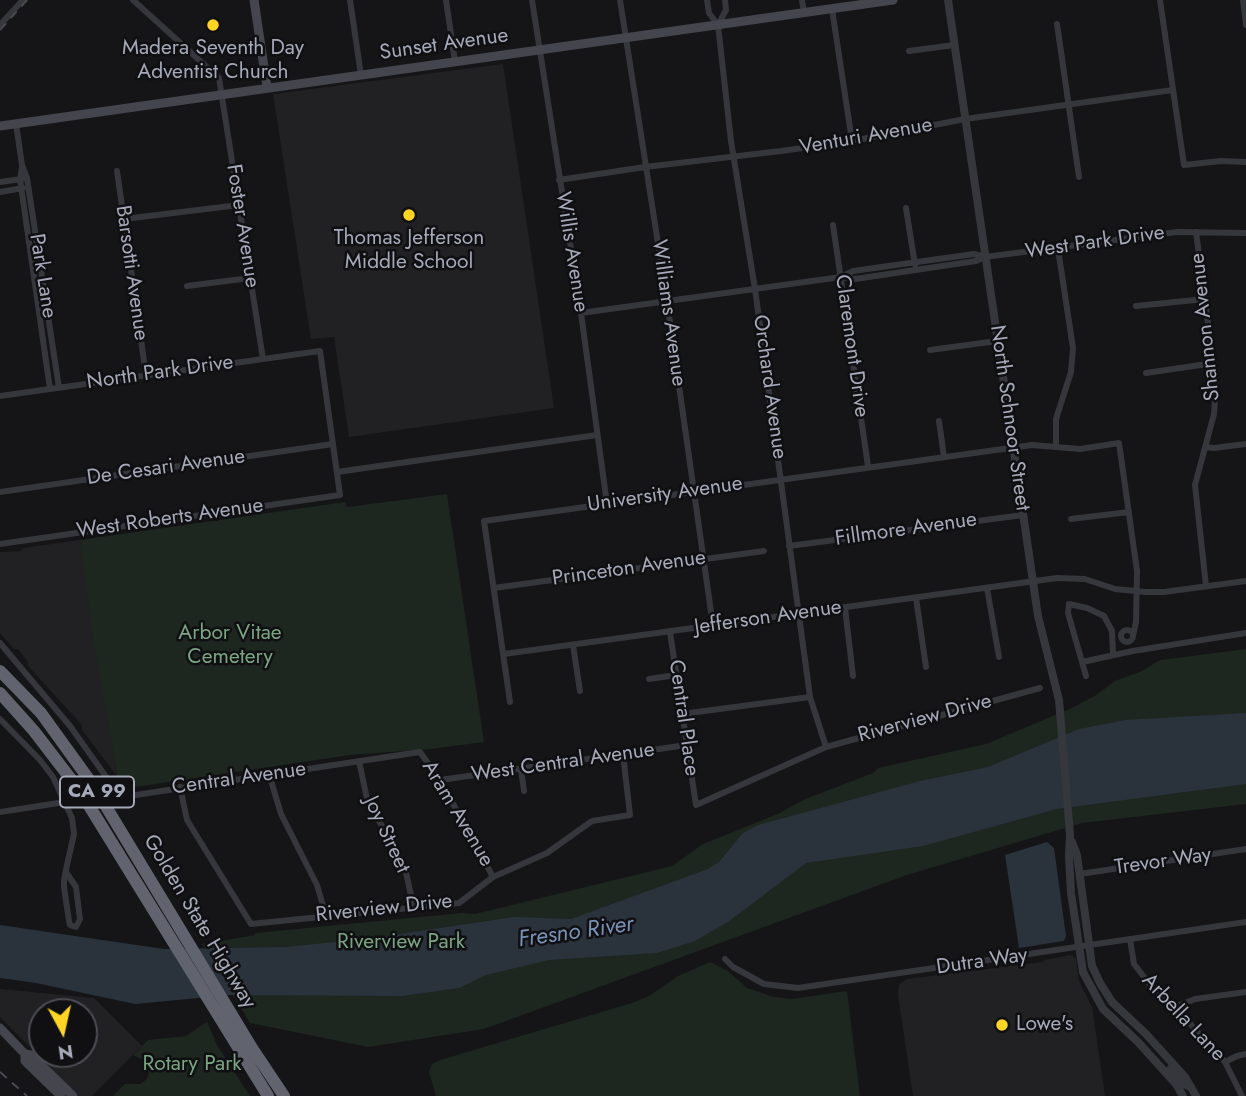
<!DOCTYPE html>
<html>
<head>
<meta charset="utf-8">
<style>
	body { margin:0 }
	#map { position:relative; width:1246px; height:1096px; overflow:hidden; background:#151517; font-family:Jost,sans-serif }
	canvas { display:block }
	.north { position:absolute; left:28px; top:998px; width:70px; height:70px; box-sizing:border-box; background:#101012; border:2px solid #4c4d54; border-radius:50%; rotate:172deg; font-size:19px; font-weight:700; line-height:28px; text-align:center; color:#a6a9b8 }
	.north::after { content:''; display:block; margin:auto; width:24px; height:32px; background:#ffd525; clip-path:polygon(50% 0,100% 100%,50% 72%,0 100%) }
</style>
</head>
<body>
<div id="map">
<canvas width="1246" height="1096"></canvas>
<div class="north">N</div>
</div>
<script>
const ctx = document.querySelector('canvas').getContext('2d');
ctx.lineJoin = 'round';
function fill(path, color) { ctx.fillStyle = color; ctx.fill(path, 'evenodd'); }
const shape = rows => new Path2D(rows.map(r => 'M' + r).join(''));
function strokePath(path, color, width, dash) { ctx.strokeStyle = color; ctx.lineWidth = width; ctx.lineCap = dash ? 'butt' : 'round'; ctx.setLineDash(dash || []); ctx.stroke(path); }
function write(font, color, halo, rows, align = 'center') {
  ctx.font = font + ' Jost,sans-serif'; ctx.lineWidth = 5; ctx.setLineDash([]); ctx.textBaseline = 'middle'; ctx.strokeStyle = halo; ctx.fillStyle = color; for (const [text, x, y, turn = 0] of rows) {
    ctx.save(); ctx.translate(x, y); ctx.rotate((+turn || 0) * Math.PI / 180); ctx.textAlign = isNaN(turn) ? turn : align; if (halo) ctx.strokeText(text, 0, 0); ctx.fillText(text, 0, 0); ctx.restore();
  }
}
fill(shape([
	[503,64,554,408,349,437,334,337,311,339,273,94],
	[80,540,117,776,82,730,82,725,28,666,28,662,18,649,14,649,0,633,0,552,21,551,23,548],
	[1070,955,1076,958,1079,981,1092,1007,1105,1096,913,1096,898,995,899,985,907,979,1043,962,1045,960],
	[0,989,94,998,142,1046,92,1096,79,1096,0,1017],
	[42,1012,84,1012,84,1054,42,1054]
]), '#212124');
fill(shape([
	[447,494,484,742,431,749,350,755,128,788,119,786,92,631,80,540,345,502,347,507],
	[1246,649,1246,804,1082,823,907,875,484,1029,368,1047,250,1023,202,944,255,935,255,933,462,913,475,914,672,866,703,844,780,813,803,800,873,773,878,768,986,744,1072,708,1096,695,1115,681,1142,671,1160,660],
	[710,962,728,971,747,988,774,997,792,999,847,991,860,1096,436,1096,429,1072,432,1064,440,1060,632,1003,649,996,678,976],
	[207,1022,217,1045,250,1096,113,1096,125,1084,140,1084,147,1079,149,1072,147,1066,143,1060,133,1055,148,1040,186,1036]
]), '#1d261f');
fill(shape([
	[1246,713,1246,784,1057,809,923,846,806,863,728,922,695,941,657,953,549,960,486,975,459,988,402,996,230,995,135,1004,36,983,0,978,0,925,164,949,286,947,373,938,514,917,571,919,708,869,719,862,743,833,758,825,920,781,988,767,1079,729,1125,720],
	[1047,842,1054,848,1066,936,1064,941,1019,948,1005,855]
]), '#2a323c');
strokePath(shape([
	[133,0,219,78,263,359],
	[350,0,361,75],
	[446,0,455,62],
	[532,0,581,313,607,504],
	[620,0,667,301,713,626],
	[707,0,709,13,718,25,731,141,755,289,810,697,826,747],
	[802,0,804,13],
	[1160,0,1184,165,1221,161,1246,162],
	[1243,0,1246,25],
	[832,9,852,141],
	[1057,24,1079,177],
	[0,25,23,0],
	[718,25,726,10,725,0],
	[909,51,954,45],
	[16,124,22,165,27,178,59,388],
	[22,167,20,179,50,389],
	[117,171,146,375],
	[559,180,645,167,781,151,852,141,965,119,1173,90],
	[0,182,22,179],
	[0,192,23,188],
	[906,208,915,265],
	[124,219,239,205],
	[833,225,868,466],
	[1196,232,1216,384,1214,414,1195,485,1206,586],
	[843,276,853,271,974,254,985,257],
	[187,286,250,278],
	[1136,306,1205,299],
	[581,313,841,277,855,279,976,261,985,257,1177,232,1246,233],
	[930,350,997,341],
	[1146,373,1214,363],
	[0,396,320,351,340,495,0,544],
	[939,421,944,457],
	[1056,446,1056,419,1071,372,1073,348,1058,249],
	[1205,447,1214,448,1246,444],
	[337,472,597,435],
	[0,492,333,444],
	[1071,519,1129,512],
	[789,546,1023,515],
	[494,588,764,551],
	[987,588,999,657],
	[916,598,926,667],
	[845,608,853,676],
	'1121 636a6 6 0 1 1 12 0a6 6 0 1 1-12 0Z',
	[670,632,696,805,826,747,1040,688],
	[0,643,70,726,119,795,129,796,420,752,440,780,493,877],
	[573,645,580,691],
	[504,654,1057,578,1085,579,1115,589,1146,592,1164,592,1246,581],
	[1082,662,1133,651,1246,633],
	[1086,676,1068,613,1069,604,1087,608,1104,616,1112,631,1113,654],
	[649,679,676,675],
	[510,702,484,521,1032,445,1080,449,1119,443,1137,571,1136,622,1133,636],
	[682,714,810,697],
	[0,719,40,760,53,777,72,818,74,834,67,865,64,880,64,887,69,921,70,925,76,927,80,919,76,887,66,872],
	[359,761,367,799,405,868,414,909],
	[521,769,524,791],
	[269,774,281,814,317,885,326,916],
	[440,780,687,745],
	[180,787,187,820,251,924,459,903,493,877,547,853,592,821,630,815,623,754],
	[0,812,65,802],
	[1080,874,1246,849],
	[1130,939,1134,964,1151,986,1175,1007,1225,1062,1242,1096],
	[725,959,733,967,764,984,798,988,1246,922],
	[1175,1007,1195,999,1246,992],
	[1225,1062,1237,1056,1246,1054]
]), '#36363d', 6);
strokePath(shape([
	[948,0,1038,616,1059,700,1070,835,1069,856,1071,893,1083,972,1103,1009,1138,1042,1176,1084,1183,1096],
	[1072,842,1077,855,1092,966,1100,983,1112,1002,1146,1034,1185,1077,1196,1096],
	[1171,1068,1183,1084,1191,1087]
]), '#36363d', 8);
strokePath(shape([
	[254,0,267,87],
	[0,126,893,0],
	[0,1028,25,1054,31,1055,73,1096],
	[25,1054,25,1061,61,1096]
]), '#44454d', 9);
strokePath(shape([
	[0,671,41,713,93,785,252,1048,284,1096],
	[0,693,34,731,80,791,268,1096]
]), '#61636e', 12);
strokePath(shape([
	[0,30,27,0],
	[0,1072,27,1096]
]), '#494a52', 2, [9, 7]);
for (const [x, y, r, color] of [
	[213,25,7,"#ffd525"],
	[409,215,7,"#ffd525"],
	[1002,1025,7,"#ffd525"]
]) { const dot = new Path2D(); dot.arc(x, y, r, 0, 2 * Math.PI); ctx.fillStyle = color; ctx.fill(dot); strokePath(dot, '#101012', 2.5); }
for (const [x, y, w] of [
	[97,792,74]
]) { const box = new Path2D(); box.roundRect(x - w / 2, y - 15.5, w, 31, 5); ctx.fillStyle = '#101012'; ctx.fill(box); strokePath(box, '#a6a9b8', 2); }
write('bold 19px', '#a6a9b8', null, [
	["CA 99",97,792]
]);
write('21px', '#a6a9b8', '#101012', [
	["Sunset Avenue",444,45,-8],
	["Venturi Avenue",866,137,-10],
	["Foster Avenue",242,226,81],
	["West Park Drive",1095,243,-8],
	["Willis Avenue",571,252,81],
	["Barsotti Avenue",131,273,82],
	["Park Lane",42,276,81],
	["Williams Avenue",668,313,82],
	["Shannon Avenue",1206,327,-96],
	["Claremont Drive",851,346,82],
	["North Park Drive",160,373,-8],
	["Orchard Avenue",769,387,82],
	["North Schnoor Street",1009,418,82],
	["De Cesari Avenue",166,468,-8],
	["University Avenue",665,495,-8],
	["West Roberts Avenue",170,519,-8],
	["Fillmore Avenue",906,530,-8],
	["Princeton Avenue",629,569,-8],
	["Jefferson Avenue",768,618,-8],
	["Central Place",683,718,82],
	["Riverview Drive",925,719,-15],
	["West Central Avenue",563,763,-8],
	["Central Avenue",239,779,-8],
	["Aram Avenue",457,814,59],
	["Joy Street",386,835,65],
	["Trevor Way",1163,862,-8],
	["Riverview Drive",384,909,-6],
	["Golden State Highway",199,922,59],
	["Dutra Way",982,962,-8],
	["Arbella Lane",1183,1018,47]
]);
write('21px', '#a6a9b8', '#101012', [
	["Madera Seventh Day",213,49],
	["Adventist Church",213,73],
	["Thomas Jefferson",409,239],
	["Middle School",409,263],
	["Lowe's",1016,1025,"left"]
]);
write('21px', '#7ba584', '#101012', [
	["Arbor Vitae",230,634],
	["Cemetery",230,658],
	["Riverview Park",401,943],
	["Rotary Park",192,1065]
]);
write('italic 23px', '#7a91b6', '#101012', [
	["Fresno River",576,933,-8]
]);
</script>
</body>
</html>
